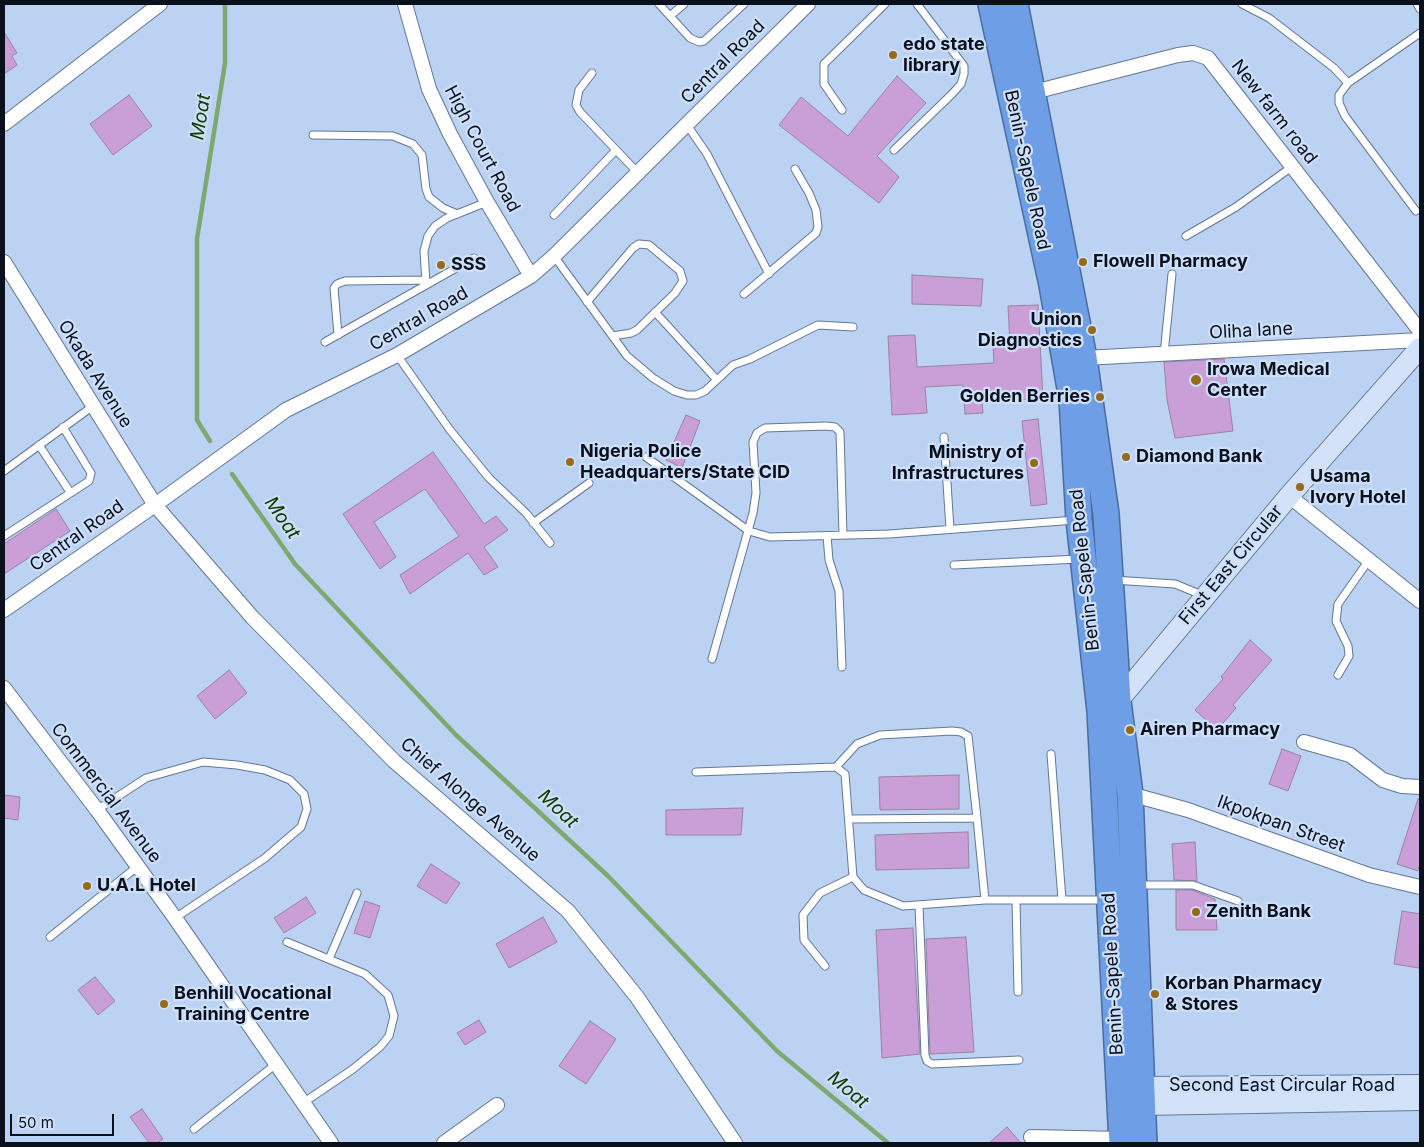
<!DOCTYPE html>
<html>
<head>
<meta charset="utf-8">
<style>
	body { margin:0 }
	#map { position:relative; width:1424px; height:1147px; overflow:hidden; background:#bcd2f3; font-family:Inter,sans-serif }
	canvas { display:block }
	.frame { position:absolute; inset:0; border:5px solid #0a111c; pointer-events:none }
	.scale { position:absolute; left:10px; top:1114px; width:104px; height:22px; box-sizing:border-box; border:2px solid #0a111c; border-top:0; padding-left:6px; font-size:15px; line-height:18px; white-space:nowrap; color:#0a111c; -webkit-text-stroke:4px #cddff9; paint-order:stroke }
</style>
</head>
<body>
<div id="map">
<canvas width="1424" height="1147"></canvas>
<div class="frame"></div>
<div class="scale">50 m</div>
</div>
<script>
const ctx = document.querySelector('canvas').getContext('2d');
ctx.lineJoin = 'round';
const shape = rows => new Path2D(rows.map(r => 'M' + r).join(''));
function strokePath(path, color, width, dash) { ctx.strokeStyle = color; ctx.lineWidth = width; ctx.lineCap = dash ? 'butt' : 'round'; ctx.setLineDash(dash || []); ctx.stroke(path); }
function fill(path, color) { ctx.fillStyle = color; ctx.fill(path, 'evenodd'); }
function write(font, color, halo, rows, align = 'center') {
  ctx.font = font + ' Inter,sans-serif'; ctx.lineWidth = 4.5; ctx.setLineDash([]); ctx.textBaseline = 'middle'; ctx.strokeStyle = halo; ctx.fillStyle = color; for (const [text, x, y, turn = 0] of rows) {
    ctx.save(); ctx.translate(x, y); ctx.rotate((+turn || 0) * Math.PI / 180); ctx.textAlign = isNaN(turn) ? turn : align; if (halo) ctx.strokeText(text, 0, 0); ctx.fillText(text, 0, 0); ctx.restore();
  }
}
strokePath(shape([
	[210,441,197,420,197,239,225,63,225,4],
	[232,474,295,564,456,735,608,876,777,1051,888,1143]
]), '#7da86f', 4.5);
const building = shape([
	[4,32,17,53,12,56,17,65,4,74,4,32],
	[897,76,926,103,877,156,899,177,879,203,779,125,801,97,848,136,897,76],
	[129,95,152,126,113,155,90,124,129,95],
	[912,275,983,279,981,306,912,304,912,275],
	[1038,305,1043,398,982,402,983,413,965,414,963,385,925,387,927,413,892,415,888,336,915,335,917,367,994,363,993,345,1010,345,1008,306,1038,305],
	[1224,359,1233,431,1175,438,1167,400,1164,362,1224,359],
	[686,415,700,421,682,468,666,460,686,415],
	[1038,419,1047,504,1031,506,1022,421,1038,419],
	[433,452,484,524,496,516,508,530,484,547,498,567,484,575,468,553,410,594,400,575,459,536,425,489,374,522,396,557,380,569,343,514,433,452],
	[56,509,70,531,4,574,4,544,56,509],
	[1250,640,1272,660,1233,705,1236,708,1217,730,1195,710,1223,679,1221,677,1250,640],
	[229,670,247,693,215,719,197,696,229,670],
	[1282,749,1301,756,1288,791,1269,784,1282,749],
	[959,775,959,809,880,810,879,777,959,775],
	[4,795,20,797,18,820,4,818,4,795],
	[1418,799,1420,799,1420,862,1418,871,1397,864,1418,799],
	[743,808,741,835,666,835,666,810,743,808],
	[968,832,969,868,876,870,875,835,968,832],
	[1195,842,1197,881,1174,880,1172,844,1195,842],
	[431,864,460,883,446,904,417,886,431,864],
	[1176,890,1192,890,1215,899,1217,930,1176,930,1176,890],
	[306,897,316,913,284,933,274,918,306,897],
	[365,901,380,906,370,938,354,933,365,901],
	[1402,911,1420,914,1419,968,1394,964,1402,911],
	[543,917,557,942,509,968,496,944,543,917],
	[913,928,920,1054,882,1058,876,930,913,928],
	[966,937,974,1052,930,1054,926,939,966,937],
	[95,977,115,1001,98,1015,78,990,95,977],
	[479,1020,486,1032,465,1045,457,1033,479,1020],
	[590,1021,616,1039,586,1084,559,1066,590,1021],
	[142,1109,163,1139,157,1143,149,1143,130,1117,142,1109],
	[1007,1127,1021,1143,989,1143,1007,1127]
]);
fill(building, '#ca9ed7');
strokePath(building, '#9a83a1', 1);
const lane = shape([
	[659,4,690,38,699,42,704,41,744,4],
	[1242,4,1269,18,1334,68,1348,83],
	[1417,4,1420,9],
	[670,16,684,4],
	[592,73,579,90,576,105,580,112,638,173],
	[842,110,824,84,824,64,885,4],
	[687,125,707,154,769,274],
	[313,135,393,136,413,144,422,155,426,189,429,197,443,208,457,214],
	[894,150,952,94,961,84,964,74,964,66,917,4],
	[1416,211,1345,116,1339,103,1339,95,1348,83,1420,33],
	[554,215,616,150],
	[1186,236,1236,207,1293,166],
	[554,256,627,356,653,378,674,391,687,395,696,395,705,391,733,365,750,359,818,325,853,327],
	[426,283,424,251,428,236,435,226,447,218,487,202],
	[744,294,816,233,818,227,816,210,809,193,795,169],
	[587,302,633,248,639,244,649,245,680,271,683,281,675,293,637,330,631,333,613,336],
	[655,312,717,380],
	[338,335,334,288,337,284,345,281,426,280],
	[325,342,474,258],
	[1164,354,1172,274],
	[397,355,450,430,489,478,526,513,550,543],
	[944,437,950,529],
	[39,445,70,492],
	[646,457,749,531,770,537,889,534,1076,520],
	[4,471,93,406],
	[533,523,589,483],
	[4,536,89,481,91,473,63,427],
	[827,536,829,560,839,591,842,667],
	[954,565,1079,559],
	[1113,580,1175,584,1202,595],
	[712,659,753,513,756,493,753,442,757,433,765,428,826,426,835,427,840,432,843,535],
	[1338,675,1349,656,1348,646,1336,621,1338,604,1369,560],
	[1051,754,1062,900],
	[836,767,857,744,880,735,952,731,961,732,968,736,977,818,850,819],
	[696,772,836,767,845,774,853,877,864,890,903,906,985,900,1106,900],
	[97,810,146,778,203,762,237,765,265,770,290,780,304,794,307,809,301,827,265,858,175,918],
	[977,818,985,900],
	[1139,885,1193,885,1238,901],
	[1016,900,1018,992],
	[919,905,925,1055,927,1061,932,1064,1019,1060],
	[50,937,138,866],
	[287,942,365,974,388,995,394,1016,389,1036,380,1047,353,1069,303,1103],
	[329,959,357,893],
	[825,966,804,940,803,915,820,893,853,877],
	[194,1129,276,1064]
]);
const street = shape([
	[405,4,429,89,450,134,487,202,531,276],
	[1034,92,1178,55,1193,53,1208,58,1420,331],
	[4,124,160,4],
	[4,262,155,505,252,617,394,761,568,911,637,997,735,1143],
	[1084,358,1420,340],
	[1289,496,1420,601],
	[4,610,155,505,286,410,397,355,531,276,554,256,808,4],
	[4,688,97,810,175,918,331,1143],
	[1304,742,1350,755,1383,780,1402,786,1420,787],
	[1130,794,1188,810,1369,875,1420,887],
	[1031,1137,1122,1139],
	[444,1143,497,1105]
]);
const secondary = shape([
	[1111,705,1118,701,1289,496,1420,348],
	[1143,1087,1420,1085],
	[1143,1105,1420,1100]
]);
const highway = shape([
	[991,4,1052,285,1072,400,1079,520,1100,711,1122,1143],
	[1015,4,1084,358,1106,514,1118,701,1130,794,1144,1143]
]);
strokePath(lane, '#637794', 9);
strokePath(street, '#637794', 16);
strokePath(secondary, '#637794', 22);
strokePath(highway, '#4a6d9f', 28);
strokePath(lane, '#fff', 7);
strokePath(street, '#fff', 14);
strokePath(secondary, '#d3e2f8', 20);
strokePath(highway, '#6d9ee6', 25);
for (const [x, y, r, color] of [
	[893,55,5,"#966b18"],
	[1083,262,5,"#966b18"],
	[441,265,5,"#966b18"],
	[1092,330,5,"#966b18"],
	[1196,380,6,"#966b18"],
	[1100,397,5,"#966b18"],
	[1126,457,5,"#966b18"],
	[570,462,5,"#966b18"],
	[1034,463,5,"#966b18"],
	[1300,487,5,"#966b18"],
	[1130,730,5,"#966b18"],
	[87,886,5,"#966b18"],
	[1196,912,5,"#966b18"],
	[1155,994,5,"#966b18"],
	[164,1004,5,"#966b18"]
]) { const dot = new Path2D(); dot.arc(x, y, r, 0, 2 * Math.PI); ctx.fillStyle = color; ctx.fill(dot); strokePath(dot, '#cddff9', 2); }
write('bold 18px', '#0a111c', '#cddff9', [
	["edo state",903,45],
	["library",903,66],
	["Flowell Pharmacy",1093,262],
	["SSS",451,265],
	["Union",1082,320,"right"],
	["Diagnostics",1082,341,"right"],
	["Irowa Medical",1207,370],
	["Center",1207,391],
	["Golden Berries",1090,397,"right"],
	["Nigeria Police",580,452],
	["Headquarters/State CID",580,473],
	["Ministry of",1024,453,"right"],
	["Infrastructures",1024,474,"right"],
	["Diamond Bank",1136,457],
	["Usama",1310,477],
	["Ivory Hotel",1310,498],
	["Airen Pharmacy",1140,730],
	["U.A.L Hotel",97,886],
	["Zenith Bank",1206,912],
	["Korban Pharmacy",1165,984],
	["& Stores",1165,1005],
	["Benhill Vocational",174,994],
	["Training Centre",174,1015]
], 'left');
write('18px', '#0a111c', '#cddff9', [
	["Central Road",723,62,-45],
	["New farm road",1274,112,52],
	["High Court Road",482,149,62],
	["Benin-Sapele Road",1027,170,78],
	["Central Road",419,319,-30],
	["Oliha lane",1251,331,-3],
	["Okada Avenue",95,374,58],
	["Central Road",77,536,-35],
	["First East Circular",1231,565,-50],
	["Benin-Sapele Road",1085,570,-96],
	["Commercial Avenue",106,793,53],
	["Chief Alonge Avenue",470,800,41],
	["Ikpokpan Street",1281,824,20],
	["Benin-Sapele Road",1113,974,-93],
	["Second East Circular Road",1282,1086]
]);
write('italic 19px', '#0f3900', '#cddff9', [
	["Moat",201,117,-81],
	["Moat",282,518,55],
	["Moat",558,809,43],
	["Moat",848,1090,40]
]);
</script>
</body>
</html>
